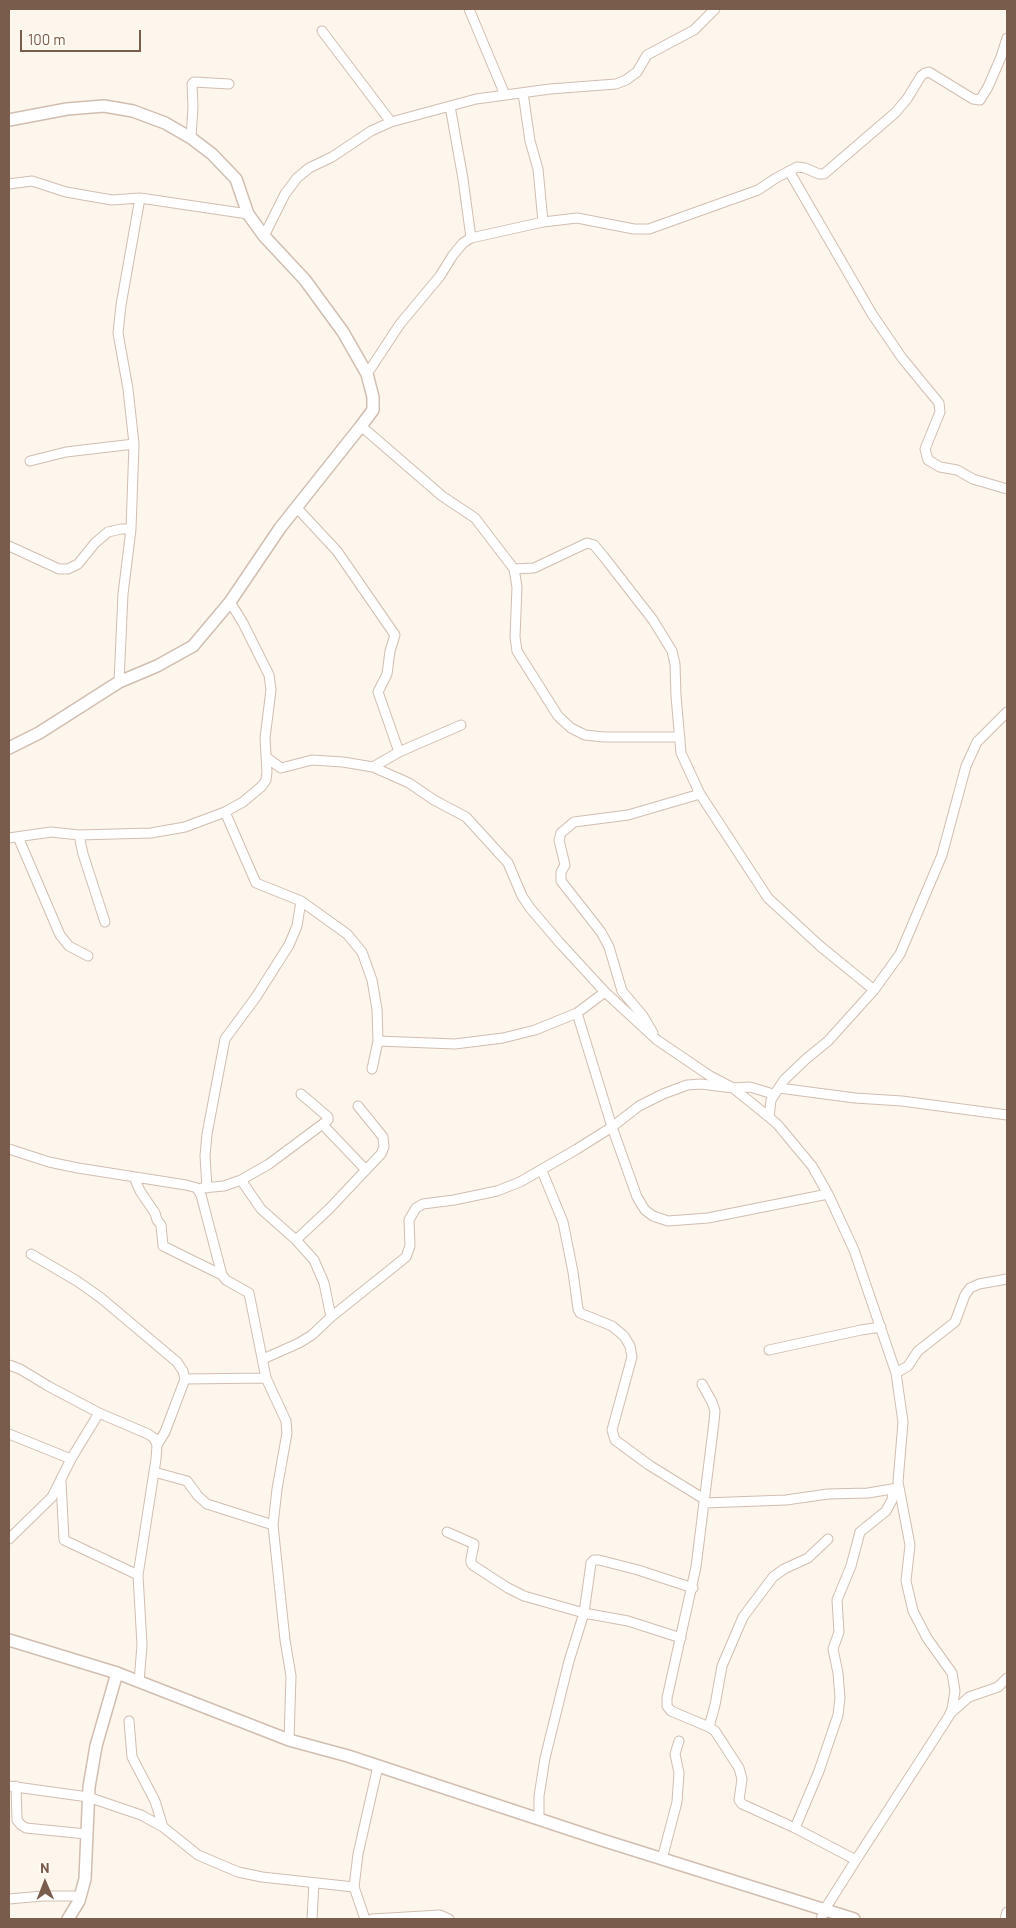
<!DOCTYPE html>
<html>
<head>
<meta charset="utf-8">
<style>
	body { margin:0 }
	#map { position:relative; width:1016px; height:1928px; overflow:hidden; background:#fdf6ec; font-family:Barlow,sans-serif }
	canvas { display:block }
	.frame { position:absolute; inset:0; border:10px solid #7a5c4d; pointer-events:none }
	.north { position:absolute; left:20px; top:1858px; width:50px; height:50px; -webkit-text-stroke:4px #fffaf3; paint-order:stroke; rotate:359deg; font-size:14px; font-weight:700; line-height:20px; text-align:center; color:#7a5c4d }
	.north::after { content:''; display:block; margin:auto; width:18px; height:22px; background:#7a5c4d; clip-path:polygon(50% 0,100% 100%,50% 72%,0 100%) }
	.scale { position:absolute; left:20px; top:30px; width:121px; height:22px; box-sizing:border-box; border:2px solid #7a5c4d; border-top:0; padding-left:6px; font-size:15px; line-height:18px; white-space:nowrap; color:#7a5c4d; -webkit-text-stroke:4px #fffaf3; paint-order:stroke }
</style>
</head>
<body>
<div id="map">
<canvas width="1016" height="1928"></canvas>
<div class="frame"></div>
<div class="north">N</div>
<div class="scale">100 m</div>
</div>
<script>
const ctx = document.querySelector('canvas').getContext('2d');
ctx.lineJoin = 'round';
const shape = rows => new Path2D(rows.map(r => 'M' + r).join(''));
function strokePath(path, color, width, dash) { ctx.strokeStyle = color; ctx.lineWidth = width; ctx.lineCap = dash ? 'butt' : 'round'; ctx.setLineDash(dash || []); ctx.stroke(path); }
const minor = shape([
	[469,9,505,95],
	[322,31,391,122],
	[523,93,530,141,538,169,543,222],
	[450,106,463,179,471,238],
	[191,138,193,107,192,84,194,82,229,84],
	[789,171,872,314,902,358,939,403,940,412,925,449,928,460,940,467,957,470,973,479,1007,489],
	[9,184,32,181,66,192,112,200,140,198,248,214],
	[264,236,285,194,297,178,309,168,332,157,371,131,391,122,476,99,550,89,616,84,626,80,637,72,647,55,694,30,715,9],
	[367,374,400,324,440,276,453,255,463,243,471,238,543,222,577,218,634,229,649,229,758,190,776,178,797,167,805,168,819,174,824,174,895,113,907,99,921,76,925,73,929,72,973,99,980,100,988,87,1001,57,1007,38],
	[361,426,442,496,475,518,514,569,517,587,515,637,517,651,558,716,571,728,585,735,604,737,680,737],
	[30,461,66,452,134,444],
	[296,507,337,551,395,635,390,651,387,674,378,692,399,752],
	[9,546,59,569,68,569,78,564,95,543,108,532,121,529,131,529],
	[514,569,534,568,587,543,594,545,604,557,653,620,672,651,675,664,676,696,681,753,700,794,768,898,820,946,874,990],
	[119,682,123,594,131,529,134,444,128,389,118,333,121,305,140,198],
	[267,758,281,768,312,760,343,762,373,767,409,783,434,800,466,817,508,863,522,896,530,908,559,942,605,992,657,1040,710,1076,733,1088,769,1117],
	[373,767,399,752,461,725],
	[225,812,256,883,301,901,347,934,362,952,372,980,377,1009,378,1041,372,1069],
	[79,835,83,854,105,922],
	[18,837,60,935,69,946,88,956],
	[9,838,51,832,79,835,151,833,185,827,225,812,243,802,262,786,266,780,267,772,265,738,271,690,269,675,243,623,230,602],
	[577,1013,612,1127,637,1197,645,1210,653,1216,668,1221,708,1218,828,1194],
	[653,1033,643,1016,622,991,609,947,601,932,561,881,561,872,565,865,559,840,561,833,574,822,628,815,700,794],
	[378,1041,455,1044,503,1038,535,1030,577,1013,605,992],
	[779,1088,855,1098,902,1101,1007,1115],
	[323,1125,366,1170],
	[9,1149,49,1162,78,1168,186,1185,197,1188,201,1195,222,1275,226,1280,249,1293,266,1378,286,1421,287,1433,277,1489,273,1525,285,1640,291,1676,289,1740],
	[542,1171,563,1222,573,1272,578,1309,580,1313,612,1326,624,1336,630,1346,632,1357,612,1430,615,1440,649,1465,704,1499],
	[134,1177,140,1191,155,1213,157,1220,161,1225,163,1246,222,1275],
	[241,1180,261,1209,296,1240,314,1260,324,1283,331,1317],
	[202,1188,224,1186,241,1180,269,1164,328,1120,328,1117,301,1094],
	[207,1188,205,1156,207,1134,225,1039,256,997,289,945,297,926,301,901],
	[296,1240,329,1209,381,1154,384,1147,383,1137,358,1106],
	[31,1254,77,1281,101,1298,177,1362,183,1371,185,1379,165,1432,157,1445],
	[769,1350,861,1330,881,1327],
	[263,1359,299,1343,312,1335,331,1317,406,1257,410,1246,409,1220,416,1208,423,1204,454,1200,497,1191,520,1182,577,1149,612,1127,639,1106,663,1094,687,1085,701,1084,733,1088,750,1087,773,1094],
	[9,1365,20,1369,48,1386,99,1413,148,1434,154,1438,157,1445,156,1459,138,1575,142,1645,139,1682],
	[896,1373,908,1366,918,1351,955,1322,965,1295,970,1288,979,1284,1007,1279],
	[185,1379,266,1378],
	[702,1384,712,1402,715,1411,714,1422,696,1567,667,1698,667,1706,671,1711,709,1727,715,1731,739,1768,742,1779,739,1800,742,1804,795,1828,856,1860],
	[9,1434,71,1459],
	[154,1472,187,1481,198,1496,207,1504,273,1525],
	[61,1482,64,1540,138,1575],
	[704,1503,786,1500,828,1494,868,1493,898,1488],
	[447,1532,474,1544,471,1559,471,1563,474,1566,508,1588,524,1596,584,1613,628,1621,681,1638],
	[9,1539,52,1497,71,1459,99,1413],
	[952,1712,969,1697,998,1687,1007,1678],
	[129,1721,132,1757,155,1801,163,1827],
	[709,1727,715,1705,722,1666,743,1617,773,1577,784,1569,808,1558,828,1539],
	[9,1786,88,1797,141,1815,163,1827,198,1855,238,1872,262,1877,354,1887],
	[16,1786,17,1820,21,1825,26,1828,86,1834],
	[539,1819,539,1796,545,1758,569,1661,584,1613,591,1563,594,1560,599,1560,638,1570,693,1588],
	[795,1828,819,1771,838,1715,840,1698,838,1673,833,1649,839,1632,837,1600,851,1566,860,1532,886,1511,892,1500,893,1490],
	[662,1859,677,1802,679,1773,675,1754,679,1741],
	[9,1899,43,1896,81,1896],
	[312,1919,314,1883],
	[365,1919,354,1887,358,1854,378,1766],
	[372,1919,440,1915,449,1919],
	[821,1919,825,1909,856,1860,949,1716,952,1709,955,1691,952,1673,927,1638,913,1611,906,1581,910,1545,898,1482,903,1422,896,1373,854,1250,828,1194,812,1166,778,1125,769,1117,771,1100,784,1080,806,1059,828,1041,874,990,900,954,942,855,966,766,977,742,1007,712],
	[1005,1919,1007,1912]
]);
const tertiary = shape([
	[9,120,67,109,104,106,133,111,165,123,191,138,212,154,236,179,248,214,264,236,305,280,343,332,367,374,373,397,373,410,361,426,280,528,230,602,193,646,157,666,119,682,39,733,9,748],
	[9,1640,117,1673,289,1740,348,1756,602,1840,854,1919],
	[68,1919,79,1901,85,1879,89,1787,96,1746,117,1673]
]);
strokePath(minor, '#d1beb0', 11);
strokePath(tertiary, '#d1beb0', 14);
strokePath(minor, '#fff', 9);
strokePath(tertiary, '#fff', 11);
</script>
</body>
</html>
